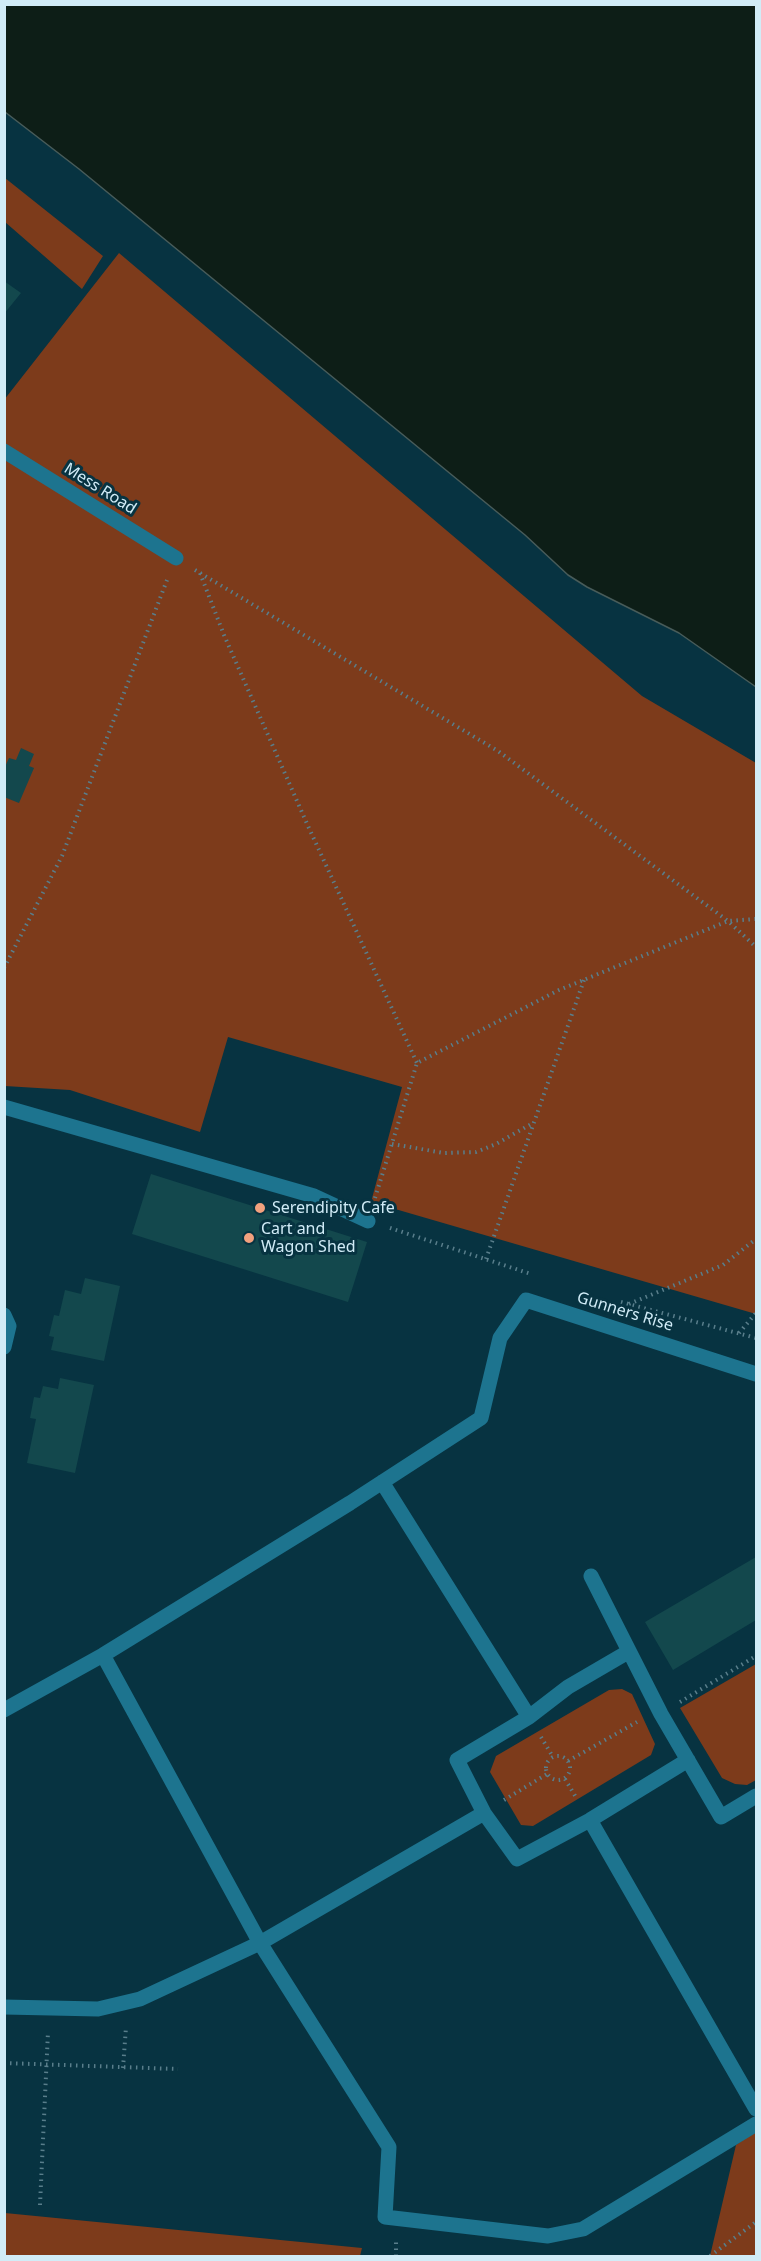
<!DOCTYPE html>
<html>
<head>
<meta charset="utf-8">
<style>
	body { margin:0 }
	#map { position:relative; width:761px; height:2261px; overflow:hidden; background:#073341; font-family:"Noto Sans",sans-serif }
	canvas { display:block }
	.frame { position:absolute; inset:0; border:6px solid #d1ecf7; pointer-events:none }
</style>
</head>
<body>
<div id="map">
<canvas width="761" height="2261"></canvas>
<div class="frame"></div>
</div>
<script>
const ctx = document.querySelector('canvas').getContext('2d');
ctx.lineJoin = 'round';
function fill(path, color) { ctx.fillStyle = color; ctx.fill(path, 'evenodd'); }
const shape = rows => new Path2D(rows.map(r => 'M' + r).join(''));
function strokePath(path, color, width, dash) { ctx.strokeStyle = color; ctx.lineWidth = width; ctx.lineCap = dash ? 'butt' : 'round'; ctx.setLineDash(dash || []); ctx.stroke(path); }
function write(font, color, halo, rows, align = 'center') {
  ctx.font = font + ' "Noto Sans",sans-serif'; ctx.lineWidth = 6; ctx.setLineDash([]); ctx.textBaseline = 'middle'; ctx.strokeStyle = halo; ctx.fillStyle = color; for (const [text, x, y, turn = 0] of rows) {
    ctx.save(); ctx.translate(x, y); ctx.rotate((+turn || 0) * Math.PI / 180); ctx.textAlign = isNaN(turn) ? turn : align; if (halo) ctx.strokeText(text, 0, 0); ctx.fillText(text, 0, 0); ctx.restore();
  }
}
fill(shape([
	[5,178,103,256,82,289,5,222],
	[119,253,642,696,756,763,756,1314,371,1202,402,1087,228,1037,200,1132,70,1090,5,1086,4,400],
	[756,1664,756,1780,747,1785,735,1784,722,1778,680,1708],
	[622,1689,632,1694,655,1744,651,1755,533,1826,521,1825,490,1772,496,1756,609,1690],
	[756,2131,756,2256,710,2256,736,2145],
	[5,2213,362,2248,360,2256,5,2256]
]), '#7d3b1b');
const water = shape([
	[4,5,756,5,756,687,679,633,587,587,568,575,525,535,79,169,5,112,4,5]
]);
fill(water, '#0d1e17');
strokePath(water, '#485c5a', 1.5);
fill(shape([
	[4,281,21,293,4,314],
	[21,748,34,754,29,766,34,768,19,803,4,797,4,769,9,758,16,760],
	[151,1174,367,1242,348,1302,132,1234],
	[85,1278,120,1286,104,1361,51,1350,54,1337,49,1336,54,1315,59,1316,65,1290,81,1294],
	[60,1378,94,1385,75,1473,27,1463,36,1419,30,1418,34,1397,40,1398,43,1386,58,1389],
	[756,1557,756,1620,673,1670,645,1622]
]), '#13484d');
strokePath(shape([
	[195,570,498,751,728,921,756,947],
	[200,573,224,635,308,826,417,1063],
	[4,968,62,856,167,580],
	[392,1144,444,1153,476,1152,496,1144,533,1123],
	[375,1198,417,1063,559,990,728,921,756,919],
	[390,1228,531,1274],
	[486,1259,584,980],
	[621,1302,756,1338],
	[629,1304,723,1265,756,1239],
	[739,1333,756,1313],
	[680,1702,756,1656],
	[541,1737,553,1757],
	'546 1768a12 12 0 1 1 24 0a12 12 0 1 1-24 0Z',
	[568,1761,637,1722],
	[565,1779,577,1799],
	[504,1800,547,1774],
	[4,2063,178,2069],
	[123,2068,126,2027],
	[40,2205,48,2032],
	[396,2256,396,2242],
	[710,2256,756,2222]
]), '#597e8b', 4, [1.5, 4.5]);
strokePath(shape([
	[4,1107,314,1196,368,1221]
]), '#1d748f', 15);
strokePath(shape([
	[4,451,176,558],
	[4,1315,9,1326,4,1347],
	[382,1482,529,1717],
	[591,1576,661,1714,721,1817,756,1796],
	[628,1652,568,1687,529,1717,457,1760,484,1813,517,1859,590,1820,688,1760],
	[103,1655,260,1943,389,2147,385,2217,548,2236,583,2229,756,2124],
	[4,1710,103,1655,350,1503,481,1418,500,1338,526,1300,756,1374],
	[590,1820,756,2109],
	[4,2007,98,2009,140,1999,260,1943,484,1813]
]), '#1d748f', 15);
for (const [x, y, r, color] of [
	[260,1208,6,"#f2a17e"],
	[249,1238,6,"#f2a17e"]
]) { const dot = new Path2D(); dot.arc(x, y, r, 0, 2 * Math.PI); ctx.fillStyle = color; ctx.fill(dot); strokePath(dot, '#073341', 2); }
write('16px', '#d1ecf7', '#073341', [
	["Mess Road",100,489,32],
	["Gunners Rise",625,1312,17]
]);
write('16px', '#d1ecf7', '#073341', [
	["Serendipity Cafe",272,1208],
	["Cart and",261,1229],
	["Wagon Shed",261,1247]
], 'left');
</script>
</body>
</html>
